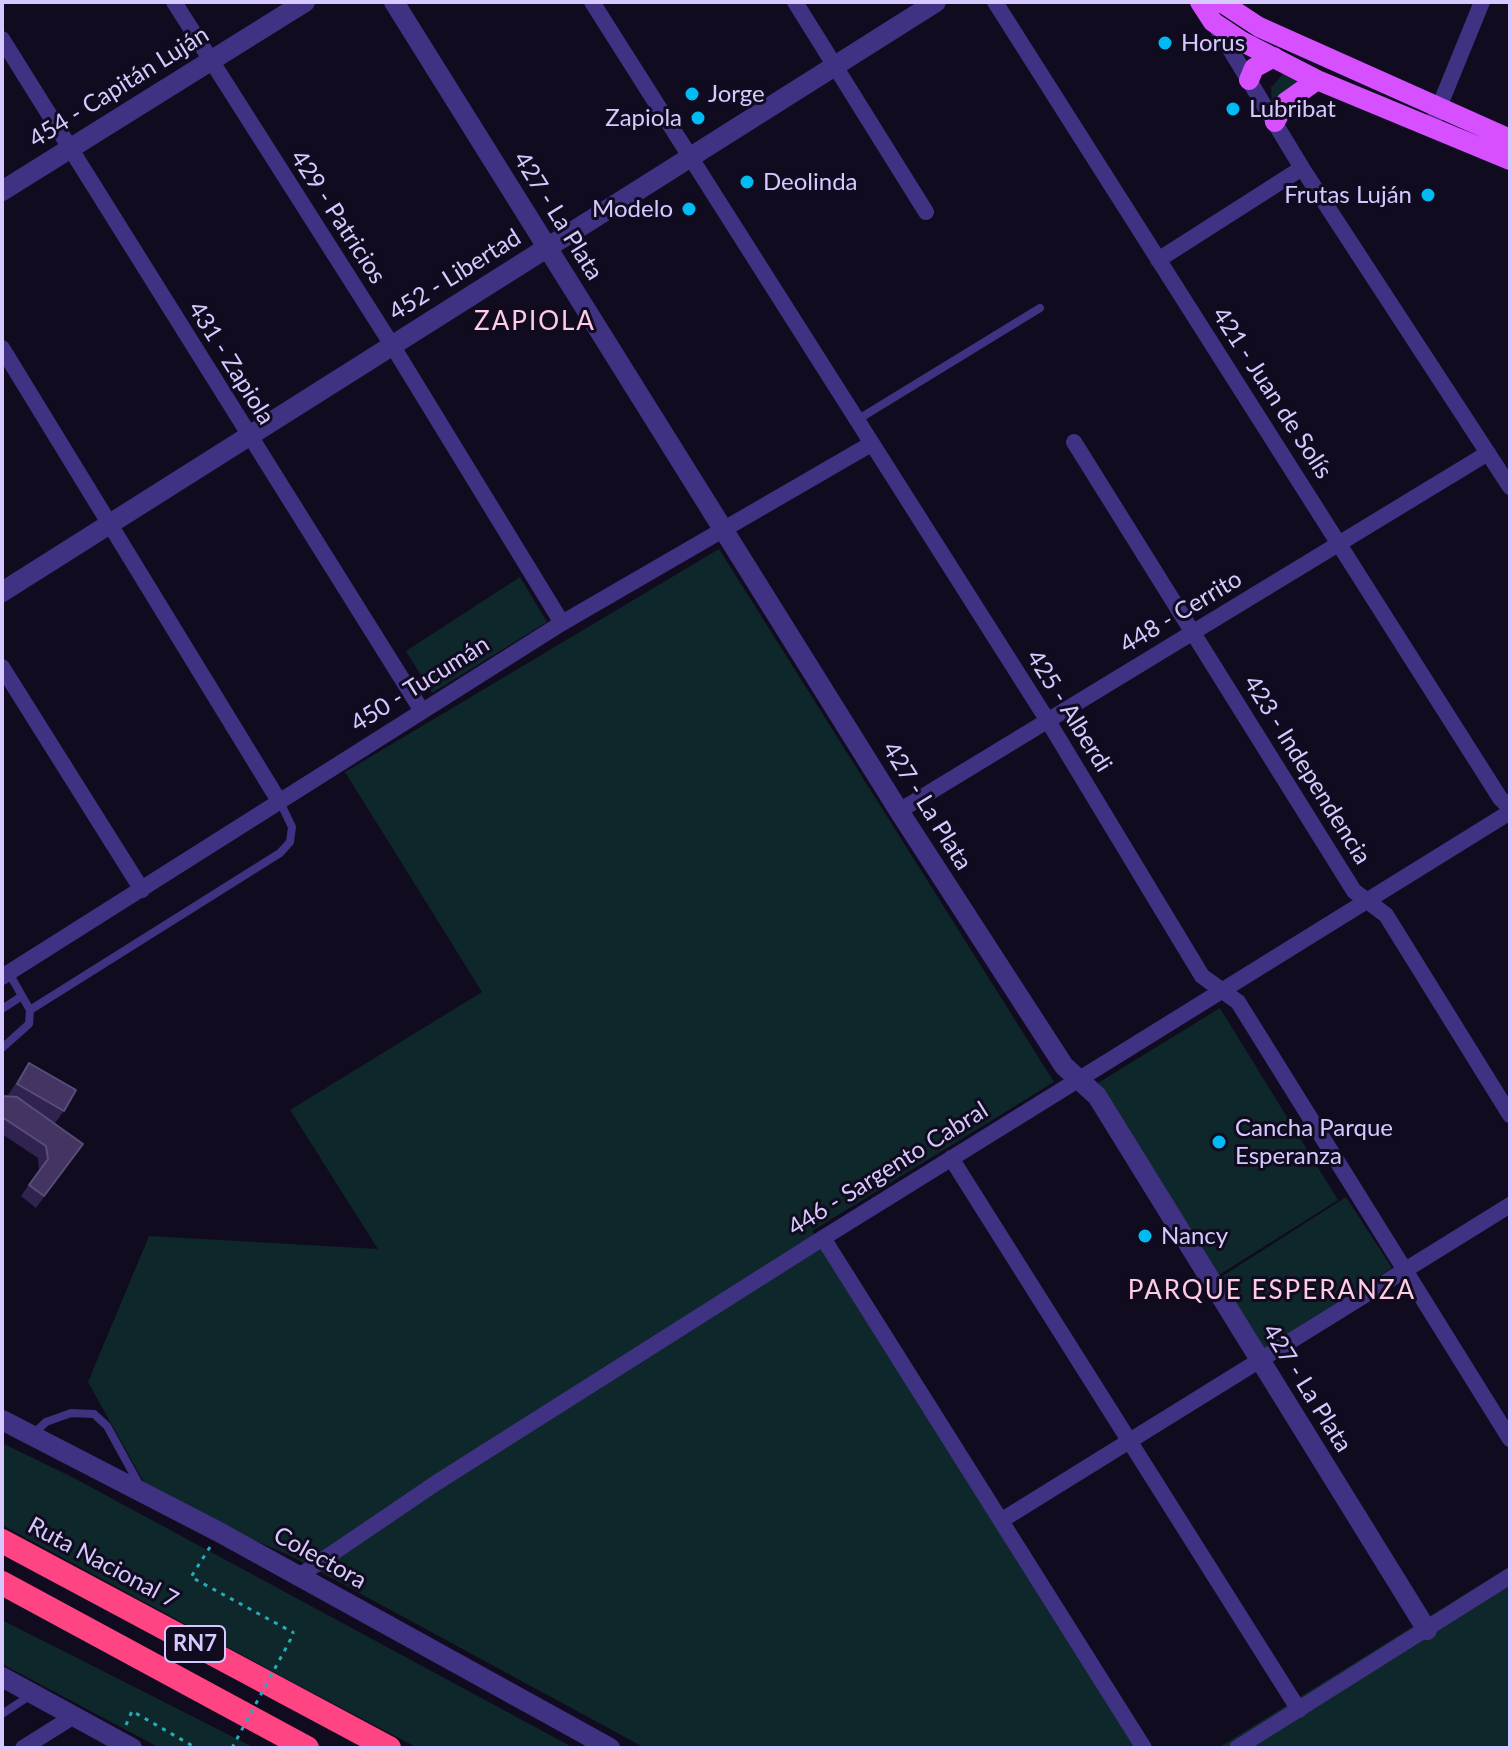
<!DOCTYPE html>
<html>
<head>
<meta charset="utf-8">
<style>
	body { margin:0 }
	#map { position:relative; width:1512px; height:1750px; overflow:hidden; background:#110b20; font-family:Lato,sans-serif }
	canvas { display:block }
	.frame { position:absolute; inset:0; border:4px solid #d7c9ff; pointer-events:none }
</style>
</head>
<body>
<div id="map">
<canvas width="1512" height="1750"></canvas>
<div class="frame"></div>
</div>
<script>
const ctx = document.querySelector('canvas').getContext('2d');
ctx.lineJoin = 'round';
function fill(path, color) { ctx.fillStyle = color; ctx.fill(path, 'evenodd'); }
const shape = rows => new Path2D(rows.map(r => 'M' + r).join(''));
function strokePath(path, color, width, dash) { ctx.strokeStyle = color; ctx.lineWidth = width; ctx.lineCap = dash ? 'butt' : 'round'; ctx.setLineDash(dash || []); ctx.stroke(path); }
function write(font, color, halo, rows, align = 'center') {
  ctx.font = font + ' Lato,sans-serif'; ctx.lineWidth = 6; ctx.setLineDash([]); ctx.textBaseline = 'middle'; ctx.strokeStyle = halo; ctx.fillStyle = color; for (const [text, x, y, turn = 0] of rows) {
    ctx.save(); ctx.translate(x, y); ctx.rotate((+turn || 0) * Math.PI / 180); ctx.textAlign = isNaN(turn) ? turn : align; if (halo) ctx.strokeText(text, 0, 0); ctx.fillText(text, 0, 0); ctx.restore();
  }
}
fill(shape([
	[1286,71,1299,82,1278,107,1272,105,1271,87],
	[719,549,1054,1082,812,1231,1140,1748,645,1748,293,1557,151,1495,88,1382,149,1236,378,1249,290,1110,482,992,345,772],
	[520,577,547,622,432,693,406,651],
	[1220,1008,1338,1200,1219,1275,1098,1083],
	[1346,1197,1392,1268,1264,1350,1218,1279],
	[2,1443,72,1477,574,1748,418,1748,294,1683,2,1525],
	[1510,1566,1510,1748,1218,1748],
	[2,1620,255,1748,160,1748,2,1664]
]), '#0e272a');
strokePath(shape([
	[210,1547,191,1577,294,1633],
	[126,1725,132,1711,196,1748]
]), '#25acb8', 3, [4, 6]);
strokePath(shape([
	[857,420,1040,308],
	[2,1009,22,996],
	[30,1010,280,853,290,842,292,827,280,802],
	[2,1048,29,1024,30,1010,9,973],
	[32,1435,46,1422,71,1413,94,1414,107,1426,140,1486],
	[2,1714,31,1695]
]), '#403282', 8);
strokePath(shape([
	[174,2,392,345,562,623],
	[592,2,1048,721,1202,976,1238,1002,1510,1439],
	[795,2,926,212],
	[995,2,1500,798,1510,808],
	[1216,26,1302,168,1510,487],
	[2,39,422,711],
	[1435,117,1482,2],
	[1158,260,1302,168],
	[2,348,279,801],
	[1074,442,1354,891,1386,915,1510,1115],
	[2,667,142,890],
	[899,811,1488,453],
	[2,977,562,623,871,444],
	[951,1158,1299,1710],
	[823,1238,1144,1748],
	[1002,1520,1510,1205],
	[299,1576,436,1483,823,1238,1510,812],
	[23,1748,74,1716],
	[1237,1748,1510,1576]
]), '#403282', 16);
strokePath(shape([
	[394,2,899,811,1064,1066,1097,1096,1427,1630],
	[2,191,305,2],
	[2,592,936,2],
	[2,1420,219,1532,610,1748],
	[2,1677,132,1748]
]), '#403282', 20);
strokePath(shape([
	[1200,2,1213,22,1243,42,1317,80,1510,160],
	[1221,2,1259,27,1510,139],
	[1249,80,1254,68,1274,57],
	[1275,122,1286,102,1317,80]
]), '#d650ff', 20);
strokePath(shape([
	[2,1541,389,1748],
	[2,1583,307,1748]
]), '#ff4484', 24);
strokePath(shape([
	[232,1748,294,1633]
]), '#25acb8', 3, [4, 6]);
fill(shape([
	[29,1063,64,1111,55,1123,45,1117,83,1144,36,1208,21,1196,39,1170,38,1158,2,1134,2,1096,10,1096,8,1095]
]), '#31234f');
const building = shape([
	[29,1063,76,1090,64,1111,17,1084,29,1063],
	[2,1096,17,1097,83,1144,44,1196,29,1185,48,1159,46,1146,2,1117,2,1096]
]);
fill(building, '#433462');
strokePath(building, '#5a4c7b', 2);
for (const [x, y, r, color] of [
	[1165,43,8,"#00baf4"],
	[692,94,8,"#00baf4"],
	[1233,109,8,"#00baf4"],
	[698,118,8,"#00baf4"],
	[747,182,8,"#00baf4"],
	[1428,195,8,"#00baf4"],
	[689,209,8,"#00baf4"],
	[1219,1142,8,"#00baf4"],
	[1145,1236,8,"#00baf4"]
]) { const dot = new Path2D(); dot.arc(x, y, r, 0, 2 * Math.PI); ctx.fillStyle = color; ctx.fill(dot); strokePath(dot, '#110b20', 3); }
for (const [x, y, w] of [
	[195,1644,60]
]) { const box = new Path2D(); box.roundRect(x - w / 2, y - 18, w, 36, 6); ctx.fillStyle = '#110b20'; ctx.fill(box); strokePath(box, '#d7c9ff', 2); }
write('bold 22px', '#d7c9ff', null, [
	["RN7",195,1644]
]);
write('24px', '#d7c9ff', '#110b20', [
	["Horus",1181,43],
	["Jorge",708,94],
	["Lubribat",1249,109],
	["Zapiola",682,118,"right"],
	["Deolinda",763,182],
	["Frutas Luján",1412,195,"right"],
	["Modelo",673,209,"right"],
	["Cancha Parque",1235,1128],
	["Esperanza",1235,1156],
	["Nancy",1161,1236]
], 'left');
write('24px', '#d7c9ff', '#110b20', [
	["454 - Capitán Luján",119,87,-32],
	["427 - La Plata",558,216,58],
	["429 - Patricios",338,217,57],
	["452 - Libertad",455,275,-32],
	["431 - Zapiola",231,363,58],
	["421 - Juan de Solís",1272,393,57],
	["448 - Cerrito",1181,612,-31],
	["450 - Tucumán",420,684,-32],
	["425 - Alberdi",1069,711,58],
	["423 - Independencia",1307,770,58],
	["427 - La Plata",927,806,58],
	["446 - Sargento Cabral",888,1169,-32],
	["427 - La Plata",1307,1388,58],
	["Colectora",320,1558,29],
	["Ruta Nacional 7",103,1563,28]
]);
ctx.letterSpacing = '2px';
write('26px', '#ffcbe5', '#110b20', [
	["ZAPIOLA",535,322],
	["PARQUE ESPERANZA",1272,1291]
]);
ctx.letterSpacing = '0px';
</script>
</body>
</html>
